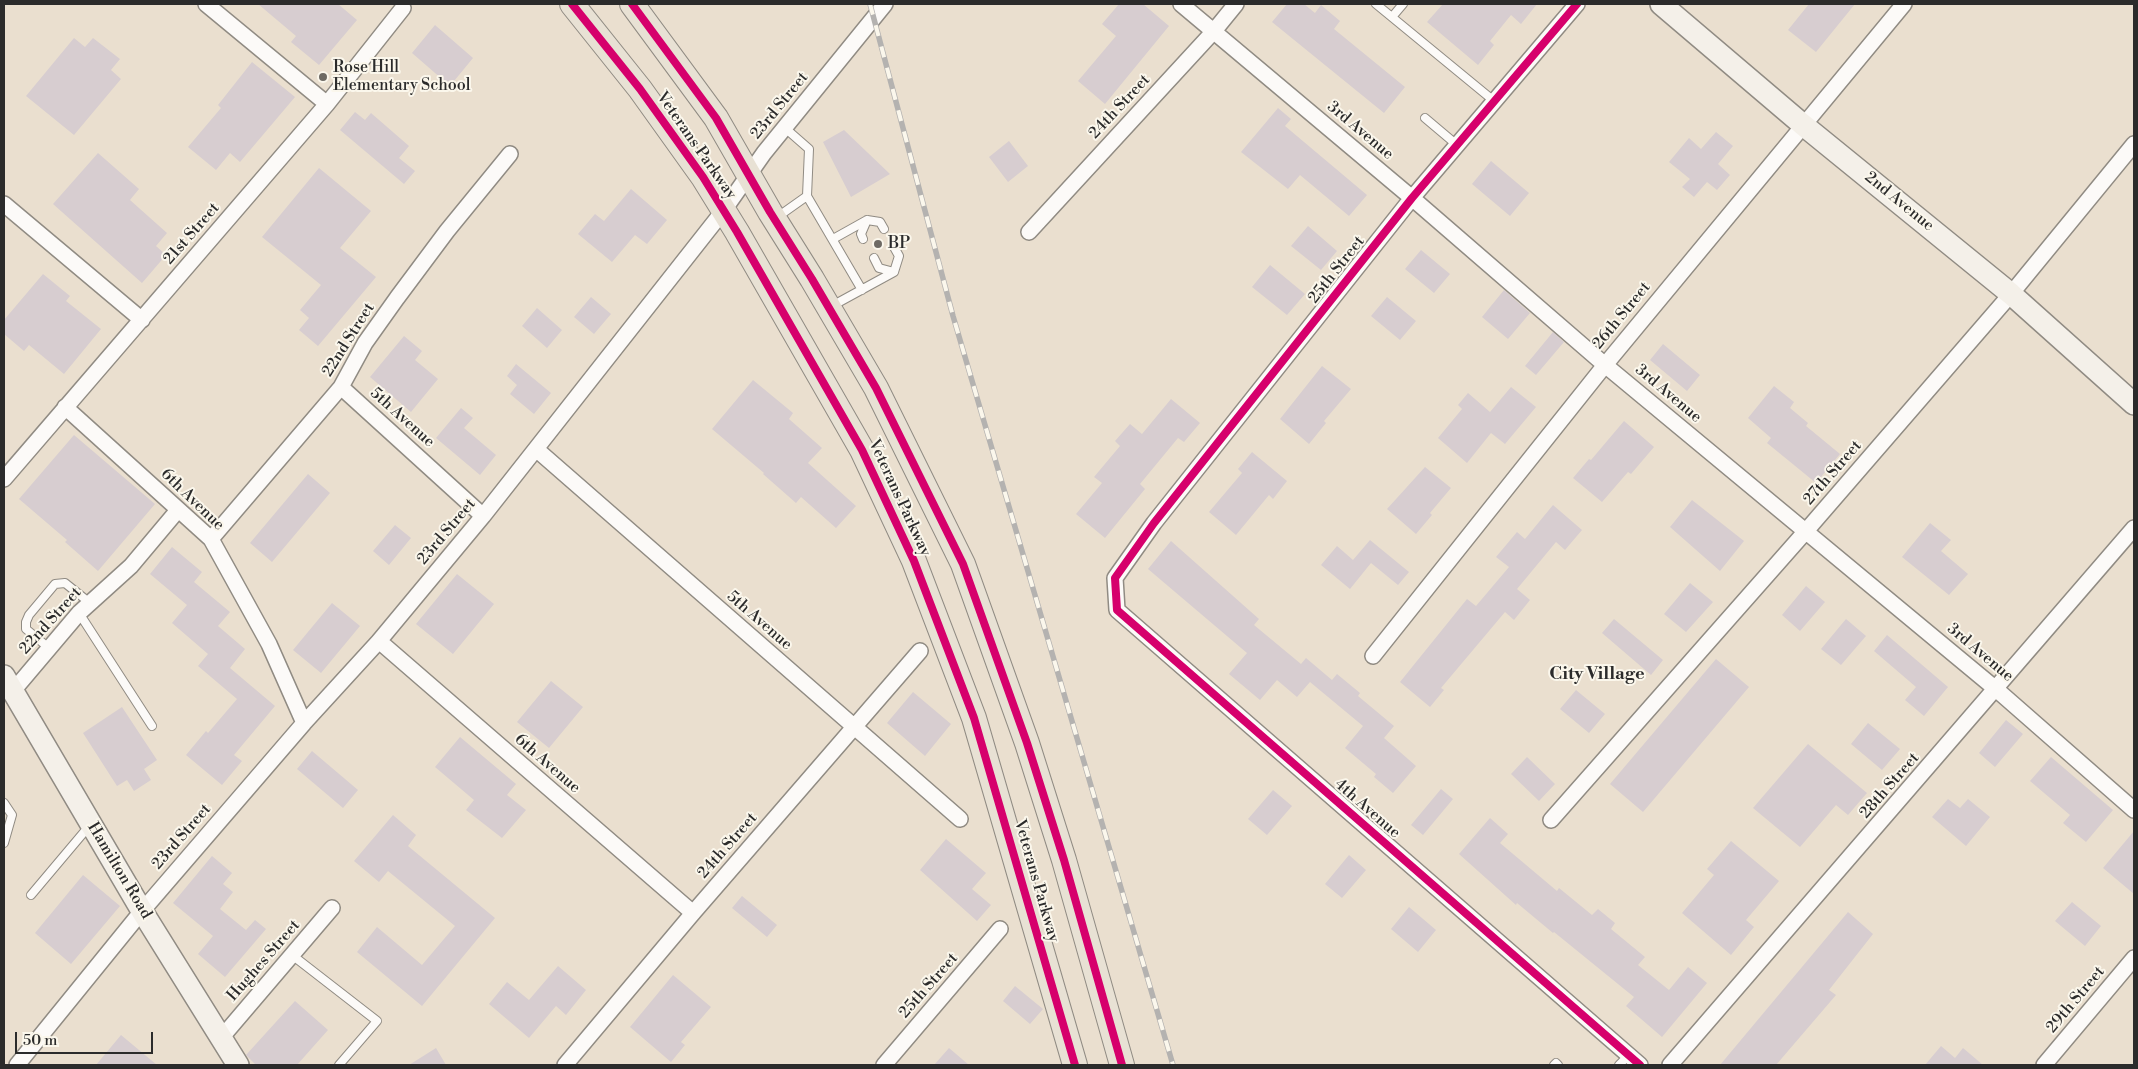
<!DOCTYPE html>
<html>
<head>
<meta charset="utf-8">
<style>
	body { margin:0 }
	#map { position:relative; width:2138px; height:1069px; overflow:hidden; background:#eadfcf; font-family:"Libre Bodoni",serif }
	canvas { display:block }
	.frame { position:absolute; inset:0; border:5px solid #2b2b2b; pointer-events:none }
	.scale { position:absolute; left:15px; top:1032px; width:138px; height:22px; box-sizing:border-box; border:2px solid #2b2b2b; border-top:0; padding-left:6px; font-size:15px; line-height:18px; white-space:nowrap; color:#2b2b2b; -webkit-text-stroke:4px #fbf7ec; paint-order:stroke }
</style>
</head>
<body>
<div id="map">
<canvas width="2138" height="1069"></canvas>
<div class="frame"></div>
<div class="scale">50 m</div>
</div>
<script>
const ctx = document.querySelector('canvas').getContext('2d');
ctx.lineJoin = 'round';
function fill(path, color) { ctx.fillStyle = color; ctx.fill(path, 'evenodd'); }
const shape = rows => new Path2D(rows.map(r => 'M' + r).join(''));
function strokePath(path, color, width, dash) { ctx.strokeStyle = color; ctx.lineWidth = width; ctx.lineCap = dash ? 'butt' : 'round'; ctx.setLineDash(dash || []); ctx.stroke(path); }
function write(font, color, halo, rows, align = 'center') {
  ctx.font = font + ' "Libre Bodoni",serif'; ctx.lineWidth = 4; ctx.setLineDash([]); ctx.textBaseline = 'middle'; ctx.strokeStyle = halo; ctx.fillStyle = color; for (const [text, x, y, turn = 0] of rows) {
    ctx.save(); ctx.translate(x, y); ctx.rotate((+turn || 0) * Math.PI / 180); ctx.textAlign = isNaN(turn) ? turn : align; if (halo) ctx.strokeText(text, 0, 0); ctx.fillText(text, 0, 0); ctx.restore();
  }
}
fill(shape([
	[258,4,338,4,357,20,319,65,291,42,296,36],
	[1119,4,1143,4,1169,26,1105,104,1078,81,1116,36,1102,24],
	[1287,4,1304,4,1315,13,1321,5,1340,21,1334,29,1405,87,1384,113,1272,22],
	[1443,4,1537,4,1521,24,1511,15,1490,41,1494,45,1478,65,1427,22],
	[1809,4,1855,4,1816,52,1788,30],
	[435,25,473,58,450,86,412,53],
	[74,38,85,47,93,38,120,59,111,70,121,79,74,135,26,96],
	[252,62,295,97,240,162,230,153,216,170,188,147,221,108,218,105],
	[1278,108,1291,119,1285,126,1367,195,1349,216,1300,175,1288,189,1241,152],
	[355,112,365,120,371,113,409,146,399,158,415,171,404,184,340,130],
	[844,130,890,174,851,197,823,142],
	[1716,132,1733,146,1718,164,1730,175,1717,190,1707,182,1694,197,1682,187,1690,179,1669,162,1689,138,1701,149],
	[1009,141,1028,166,1008,182,989,157],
	[98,153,139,189,130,200,167,233,156,246,166,255,142,283,53,204],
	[1491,161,1529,193,1510,216,1472,184],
	[319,168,371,211,340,248,376,277,318,346,299,330,309,318,300,310,321,285,262,237],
	[631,189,667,220,647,244,635,235,612,262,578,234,595,214,604,221],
	[1308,226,1337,251,1321,270,1291,246],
	[1421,250,1450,274,1434,293,1405,269],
	[1270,265,1305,294,1287,315,1252,287],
	[43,274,70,296,66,301,101,329,64,374,29,345,24,351,4,334,4,320],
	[1504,290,1530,313,1508,339,1482,317],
	[591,297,611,314,594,334,574,317],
	[1387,297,1416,321,1400,340,1371,316],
	[537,308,562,330,547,348,522,326],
	[1553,332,1564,342,1536,375,1525,366],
	[404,336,422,351,415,360,438,379,411,412,370,377],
	[1663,344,1700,375,1687,391,1650,360],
	[516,364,551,393,534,414,510,394,517,385,507,376],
	[1322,366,1351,389,1324,421,1326,423,1309,444,1280,419],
	[753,380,793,413,789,419,822,448,808,463,856,506,836,528,801,497,796,503,763,474,764,473,712,429],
	[1774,386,1794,402,1790,408,1808,423,1806,426,1840,454,1816,483,1767,443,1771,438,1748,418],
	[1511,387,1536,407,1505,444,1491,433,1467,463,1438,438,1462,409,1458,405,1468,393,1490,412],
	[1171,399,1200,423,1184,442,1178,438,1140,484,1145,489,1105,538,1076,514,1102,483,1094,477,1120,446,1115,441,1130,424,1142,434],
	[461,408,473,418,464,428,496,455,480,475,436,438],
	[1624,421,1654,447,1631,474,1628,472,1602,502,1573,478,1589,459,1591,460],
	[74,435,155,504,98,571,65,542,67,540,19,499],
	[1252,452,1287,481,1273,499,1269,495,1236,535,1209,512,1242,473,1238,469],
	[1425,467,1451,488,1430,513,1432,515,1416,534,1387,509],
	[308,474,330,493,272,562,250,543],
	[1692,500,1744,541,1720,571,1670,527],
	[1553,505,1582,530,1565,550,1556,542,1517,589,1530,600,1514,620,1505,612,1441,688,1444,690,1430,707,1400,682,1467,599,1476,606,1509,567,1496,557,1517,532,1525,539],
	[1930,523,1951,540,1941,551,1968,574,1949,595,1902,557],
	[395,525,411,538,389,565,373,551],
	[1370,540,1409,572,1398,585,1371,563,1350,589,1321,565,1337,546,1353,560],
	[1171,541,1259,619,1254,625,1301,664,1306,658,1332,680,1337,674,1360,693,1358,696,1394,726,1384,738,1416,766,1393,793,1374,777,1376,774,1345,748,1363,726,1310,682,1297,697,1277,680,1260,700,1229,674,1247,653,1148,569],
	[172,547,202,572,194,582,230,612,218,626,245,649,230,668,275,706,234,755,242,761,222,785,186,755,206,731,208,733,237,699,198,666,208,654,172,623,187,605,150,574],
	[457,574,494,604,453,654,416,624],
	[1690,583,1713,602,1686,632,1664,614],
	[1806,586,1825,602,1800,631,1782,615],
	[332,603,360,626,321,673,293,650],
	[1614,619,1663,660,1651,675,1602,633],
	[1846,619,1866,636,1841,665,1821,649],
	[1887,635,1948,687,1924,716,1905,700,1916,687,1874,651],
	[1716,659,1749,687,1643,812,1610,784],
	[551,681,583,707,549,748,517,722],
	[1576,690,1605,714,1589,733,1560,709],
	[913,692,951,724,925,756,887,723],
	[122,707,157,760,144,769,151,780,134,791,127,780,117,786,83,733],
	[2006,720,2023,734,1995,767,1979,753],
	[1868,723,1900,749,1882,770,1851,744],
	[460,737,516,784,507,795,526,810,502,838,466,810,474,800,435,767],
	[1808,744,1867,793,1848,815,1836,805,1800,847,1753,808],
	[312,751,358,790,343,808,297,769],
	[1527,757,1555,784,1539,801,1511,774],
	[2051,757,2113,810,2086,842,2063,823,2070,815,2030,781],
	[1441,789,1453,799,1423,835,1411,825],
	[1273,790,1292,806,1267,835,1248,819],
	[1948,799,1960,808,1968,799,1990,817,1966,846,1932,817],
	[393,815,416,835,408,846,495,918,422,1006,357,952,377,927,422,965,455,926,388,871,379,882,354,861],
	[1490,818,1508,834,1500,843,1557,891,1559,888,1592,915,1598,909,1615,923,1611,929,1645,957,1638,965,1669,990,1688,967,1707,983,1662,1037,1626,1006,1634,997,1554,932,1553,933,1517,903,1516,905,1459,854],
	[2134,831,2134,894,2103,868],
	[946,839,986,873,972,889,991,905,977,921,920,870],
	[1731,841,1779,881,1746,920,1754,927,1731,955,1682,913,1714,875,1707,869],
	[1349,855,1366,870,1342,898,1325,884],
	[212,856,232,873,223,884,233,892,220,909,246,930,255,920,266,929,225,977,198,954,213,936,173,903],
	[83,875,120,906,71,964,35,933],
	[742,896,777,925,767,937,732,908],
	[2072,902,2101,926,2085,946,2055,921],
	[1409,907,1436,930,1418,952,1391,929],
	[1848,912,1873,934,1829,990,1836,995,1776,1065,1720,1065],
	[558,966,586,990,566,1015,556,1006,529,1038,489,1004,507,982,529,1000],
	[673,975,711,1007,681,1042,685,1045,671,1062,630,1027],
	[1015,986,1043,1009,1030,1024,1003,1001],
	[295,1001,328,1030,297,1065,256,1065,246,1055],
	[121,1035,157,1065,96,1065],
	[1941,1046,1955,1058,1963,1048,1983,1065,1925,1065],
	[436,1048,446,1065,409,1065],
	[949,1048,969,1065,934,1065]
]), '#d7cdd0');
const lane = shape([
	[1376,4,1494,101],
	[1392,17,1403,4],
	[1425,118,1457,145],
	[785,128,809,149,807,196,862,290],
	[776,218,807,196],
	[833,239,867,220],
	[863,239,861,234,867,220,880,222,884,229],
	[874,258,879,268,894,272,899,256,894,247],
	[830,307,894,272],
	[79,613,152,726],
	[49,648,26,629,26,622,29,615,55,584,65,583,90,603],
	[4,803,12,815,4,843],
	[31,895,90,825],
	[292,955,377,1021,339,1065],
	[1554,1065,1556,1063,1558,1065],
	[1619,1065,1629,1055]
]);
const street = shape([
	[206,4,327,104],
	[1181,4,1412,198,1605,365,1997,690,2134,810],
	[1577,4,1412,198,1154,523,1115,578,1117,610,1640,1065],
	[4,204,142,320],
	[1029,232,1214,31,1236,4],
	[341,387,483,516],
	[65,407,211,539,269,644,304,723],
	[536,449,960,819],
	[4,479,327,104,403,8],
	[211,539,341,387,365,343,397,298,447,231,510,154],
	[379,641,693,913],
	[1373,656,1605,365,1904,4],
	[13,691,79,613,131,566,178,510],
	[1551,820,1806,531,2011,294,2134,144],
	[222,1037,332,908],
	[17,1065,142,911,304,723,379,641,483,516,724,210,764,153,885,4],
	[565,1065,693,913,920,651],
	[884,1065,1000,929],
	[1670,1065,2134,528],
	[2044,1065,2134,958]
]);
const secondary = shape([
	[1661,4,1802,124,2011,294,2134,404],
	[4,676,142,911,238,1065]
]);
const primary = shape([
	[572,4,640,89,703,177,737,232,862,450,914,561,974,718,1075,1065],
	[632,4,716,118,770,212,812,279,876,388,963,564,1027,743,1064,860,1122,1065]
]);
strokePath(lane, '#908b83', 10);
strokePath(street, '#908b83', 18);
strokePath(secondary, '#908b83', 24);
strokePath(primary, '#908b83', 26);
strokePath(lane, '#fcfaf8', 8);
strokePath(street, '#fcfaf8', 15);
strokePath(secondary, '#f4f0e9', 21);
strokePath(primary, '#e8e1d4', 24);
const rail = shape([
	[870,4,953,316,1173,1065]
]);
strokePath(rail, '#b4b2b0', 5.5);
strokePath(rail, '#fbf7ec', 4, [11]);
strokePath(shape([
	[572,4,640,89,703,177,737,232,862,450,914,561,974,718,1075,1065],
	[632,4,716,118,770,212,812,279,876,388,963,564,1027,743,1064,860,1122,1065],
	[1577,4,1412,198,1154,523,1115,578,1117,610,1640,1065]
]), '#d6006c', 8);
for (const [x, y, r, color] of [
	[323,77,5,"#6e6a64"],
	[878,244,5,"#6e6a64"]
]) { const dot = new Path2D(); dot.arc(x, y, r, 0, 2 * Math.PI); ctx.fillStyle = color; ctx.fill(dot); strokePath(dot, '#fbf7ec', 2); }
write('16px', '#2b2b2b', '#fbf7ec', [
	["Rose Hill",333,68],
	["Elementary School",333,86],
	["BP",888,244]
], 'left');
write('16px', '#2b2b2b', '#fbf7ec', [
	["23rd Street",780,106,-51],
	["24th Street",1120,107,-47],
	["3rd Avenue",1360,131,40],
	["Veterans Parkway",696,146,55],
	["2nd Avenue",1899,202,39],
	["21st Street",192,234,-49],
	["25th Street",1337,270,-52],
	["26th Street",1622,316,-51],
	["22nd Street",349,340,-58],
	["3rd Avenue",1668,394,40],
	["5th Avenue",402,418,42],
	["27th Street",1833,473,-49],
	["Veterans Parkway",899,498,65],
	["6th Avenue",192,500,44],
	["23rd Street",447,532,-50],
	["22nd Street",51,621,-48],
	["5th Avenue",759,621,41],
	["3rd Avenue",1980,653,40],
	["6th Avenue",547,764,41],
	["28th Street",1890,786,-49],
	["4th Avenue",1367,809,41],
	["23rd Street",182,837,-49],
	["24th Street",728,846,-49],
	["Hamilton Road",119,871,59],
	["Veterans Parkway",1036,881,74],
	["Hughes Street",264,961,-49],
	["25th Street",929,986,-49],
	["29th Street",2076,1000,-50]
]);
write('bold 18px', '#2b2b2b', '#fbf7ec', [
	["City Village",1597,675]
]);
</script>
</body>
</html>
